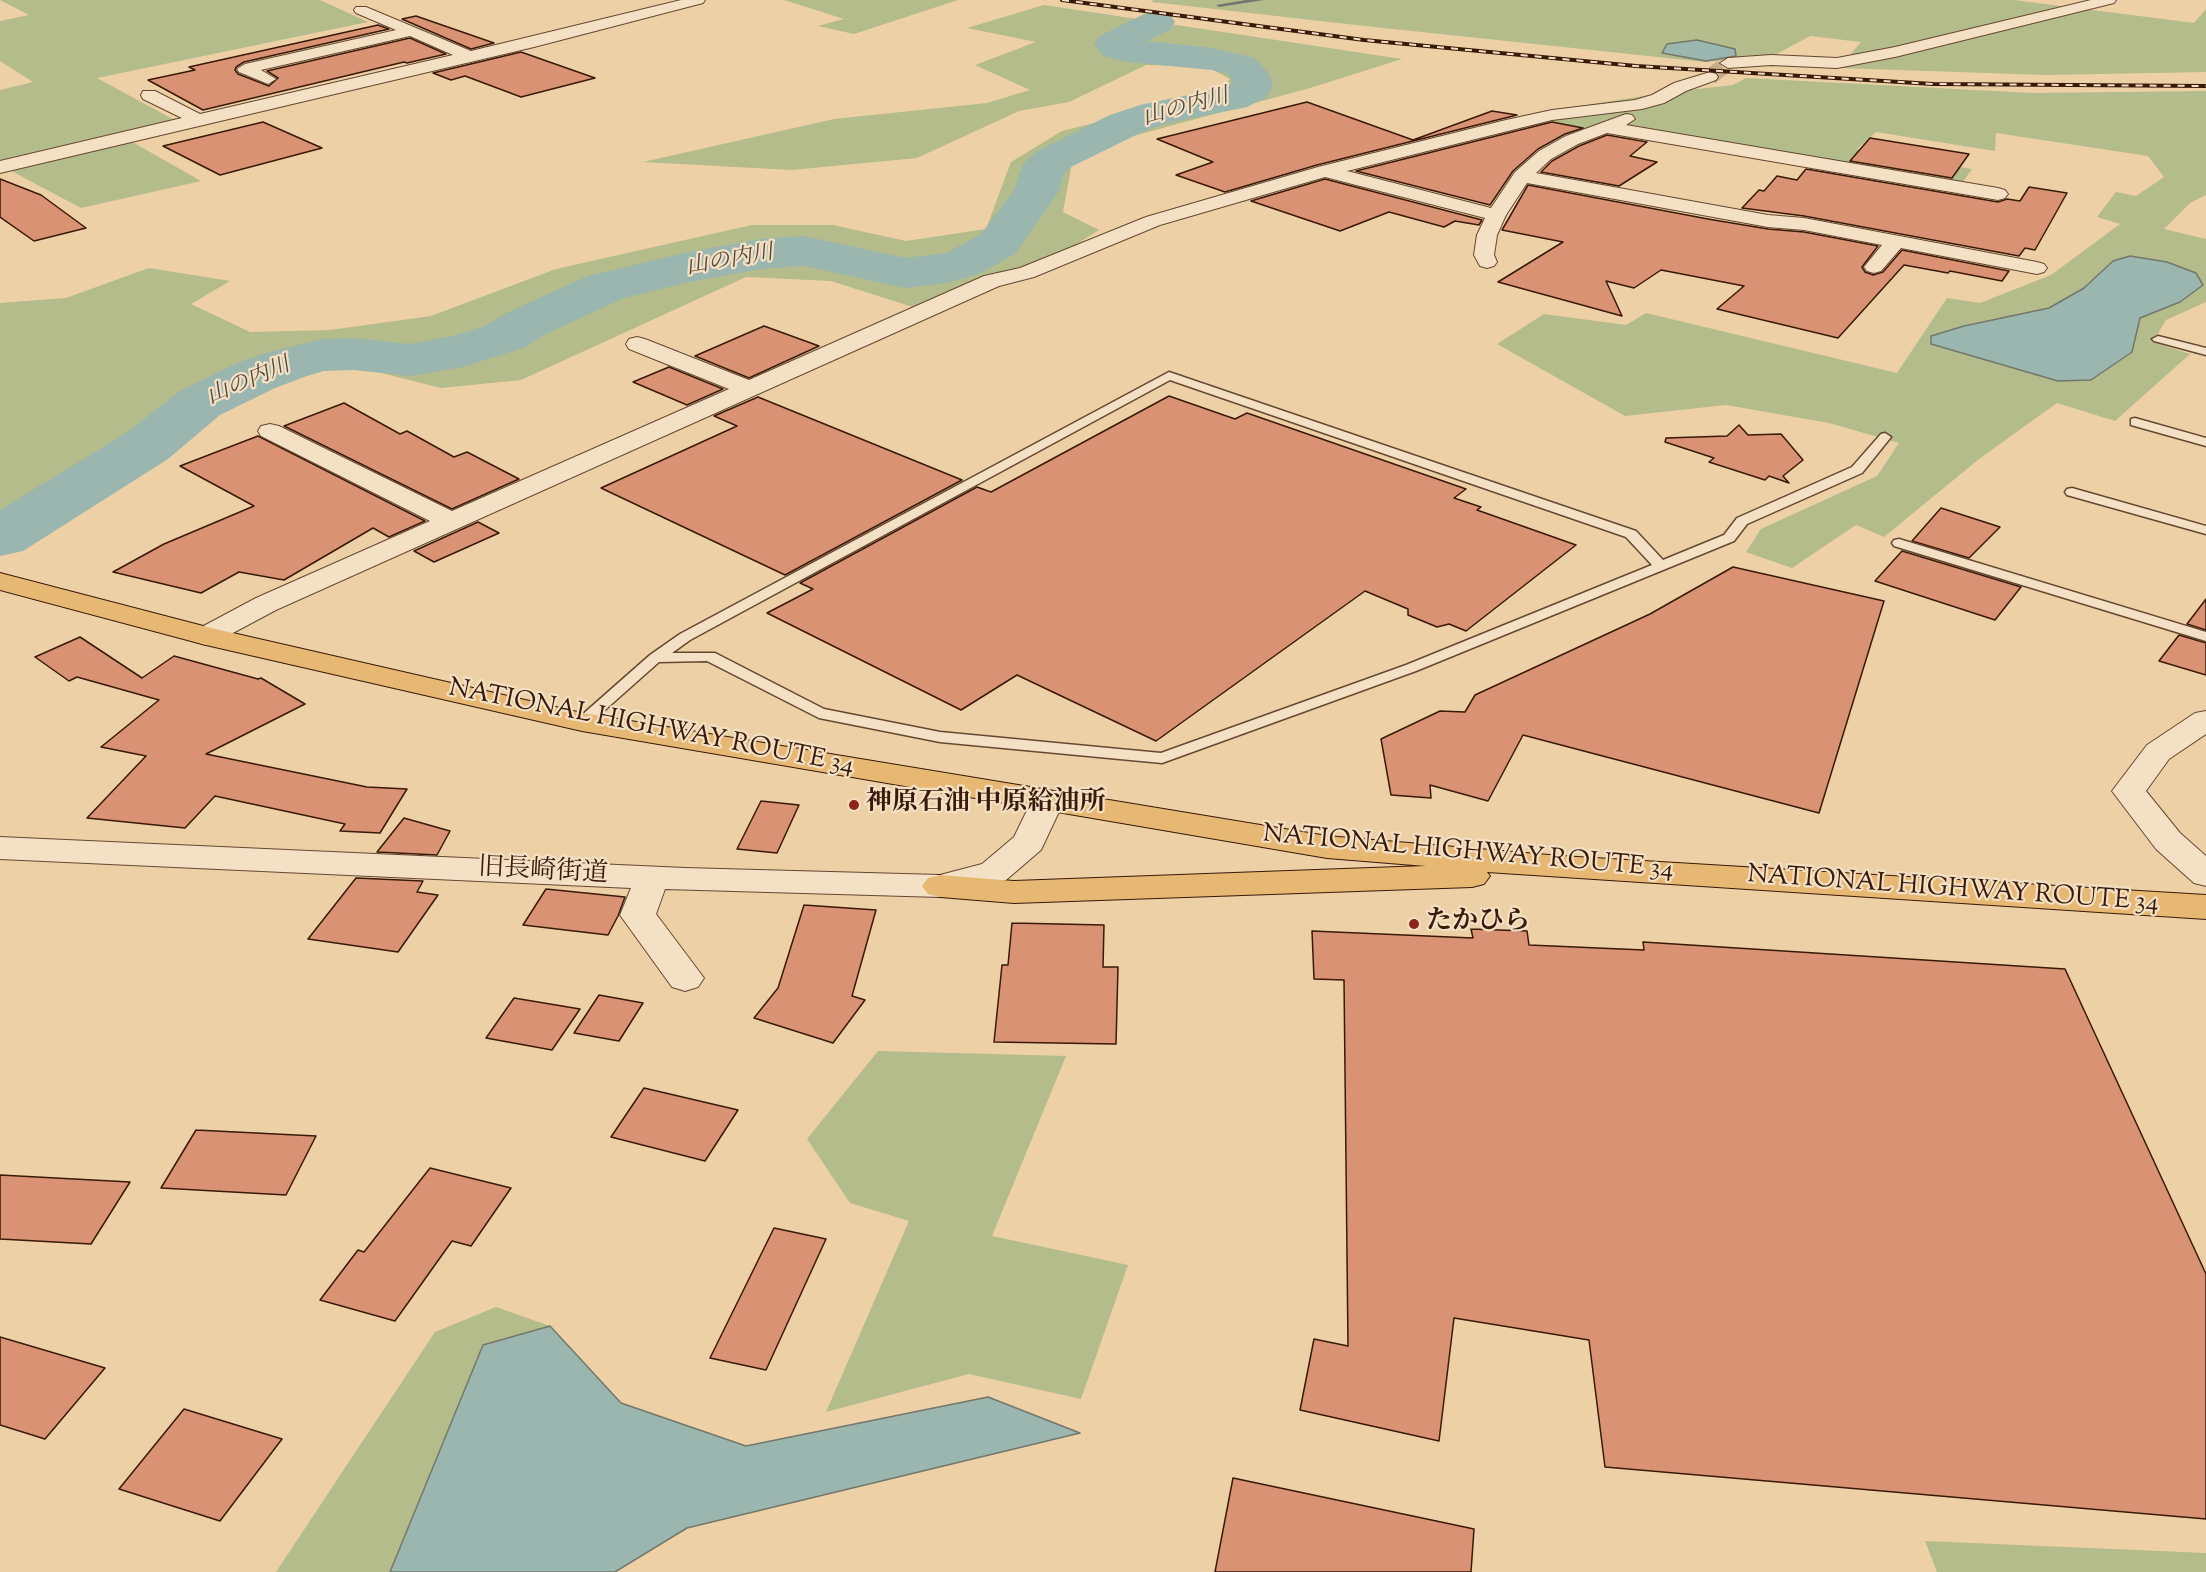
<!DOCTYPE html>
<html>
<head>
<meta charset="utf-8">
<style>
	body { margin:0 }
	canvas { display:block; background:#edd0a6 }
</style>
</head>
<body>
<canvas width="2206" height="1572"></canvas>
<script>
const ctx = document.querySelector('canvas').getContext('2d');
ctx.lineJoin = 'round';
function fill(path, color) { ctx.fillStyle = color; ctx.fill(path, 'evenodd'); }
const shape = rows => new Path2D(rows.map(r => 'M' + r).join(''));
function strokePath(path, color, width, dash) { ctx.strokeStyle = color; ctx.lineWidth = width; ctx.lineCap = dash ? 'butt' : 'round'; ctx.setLineDash(dash || []); ctx.stroke(path); }
function write(font, color, halo, rows, align = 'center') {
  ctx.font = font + ' "Sorts Mill Goudy","Noto Serif JP",serif'; ctx.lineWidth = 4.5; ctx.setLineDash([]); ctx.textBaseline = 'middle'; ctx.strokeStyle = halo; ctx.fillStyle = color; for (const [text, x, y, turn = 0] of rows) {
    ctx.save(); ctx.translate(x, y); ctx.rotate((+turn || 0) * Math.PI / 180); ctx.textAlign = isNaN(turn) ? turn : align; if (halo) ctx.strokeText(text, 0, 0); ctx.fillText(text, 0, 0); ctx.restore();
  }
}
fill(shape([
	[0,0,320,0,368,22,97,78,178,122,120,135,201,181,81,208,0,165,0,90,33,82,0,61,0,21,29,15],
	[784,0,958,0,854,34,818,26,844,19],
	[1153,0,2014,0,2194,23,2206,9,2206,72,2046,75,1839,68,1861,42,1810,36,1773,56,1705,62,1374,27,1152,2],
	[1044,5,1402,59,1310,88,1074,152,1063,212,1099,230,1063,253,972,283,916,308,831,281,746,277,521,380,441,388,358,367,293,370,221,404,11,553,0,549,0,303,66,298,149,268,230,281,191,304,250,332,330,330,431,316,556,269,752,225,833,225,906,241,986,229,1011,162,1062,131,1217,92,1230,79,1208,67,1146,65,1069,102,1019,111,917,158,792,170,643,162,834,119,987,103,1030,90,975,65,1036,42,967,28],
	[1746,78,2032,93,2206,91,2206,195,2190,203,2164,229,2206,239,2206,302,2166,320,2153,342,2190,354,2115,421,2057,403,1979,459,1884,537,1856,525,1792,568,1746,552,1761,529,1877,476,1899,443,1829,423,1726,405,1625,416,1497,344,1544,314,1626,325,1646,313,1897,373,1947,298,1980,303,2051,275,2120,224,2097,217,2116,192,2136,196,2164,177,2148,156,1996,133,1995,151,1876,132,1857,149,1972,169,1962,183,1604,123,1568,134,1522,125,1579,106,1662,93,1733,85],
	[2113,261,2180,302,2140,318,2132,352,1931,336,1964,326,2049,308,2084,288],
	[878,1051,1066,1056,992,1236,1128,1265,1081,1399,969,1374,826,1412,909,1221,850,1203,807,1139],
	[496,1307,550,1326,483,1345,390,1572,276,1572,435,1332],
	[1925,1541,2206,1553,2206,1572,1937,1572]
]), '#b3bc8a');
const water = shape([
	[1697,40,1735,49,1736,56,1706,61,1662,53,1667,44,1697,40],
	[2130,256,2167,262,2196,273,2203,285,2180,302,2140,318,2132,352,2091,380,2058,381,1931,344,1931,336,1964,326,2049,308,2084,288,2113,261,2130,256],
	[550,1326,621,1403,746,1446,988,1397,1080,1433,687,1528,615,1572,390,1572,483,1345,550,1326]
]);
fill(water, '#9ab6ae');
strokePath(water, '#73776c', 1.5);
fill(shape([
	[1246,0,1264,0,1219,7,1216,5,1246,0]
]), '#73776c');
fill(shape([
	[1157,11,1170,14,1175,22,1170,30,1146,41,1212,48,1255,58,1268,73,1273,83,1271,90,1265,98,1247,107,1164,124,1140,133,1071,167,1064,173,1059,191,1015,254,981,273,947,283,905,288,804,266,761,269,689,282,624,298,546,334,523,348,463,367,410,376,354,370,324,371,307,376,275,388,220,415,168,459,23,551,0,556,0,510,126,433,180,391,235,364,269,352,323,339,354,338,410,344,453,336,485,326,508,312,588,276,689,252,761,239,804,236,905,258,947,253,981,234,1014,190,1022,167,1028,158,1041,149,1110,115,1140,105,1222,88,1233,83,1228,74,1212,70,1128,62,1103,56,1094,44,1100,36,1144,14,1157,11]
]), '#9ab6ae');
const building = shape([
	[416,16,494,43,471,49,402,19,416,16],
	[378,25,389,29,244,62,236,67,235,70,238,74,269,86,278,78,267,71,410,38,446,54,407,63,404,62,203,110,148,80,195,70,189,67,378,25],
	[521,52,595,78,521,97,465,76,451,80,433,73,521,52],
	[1307,102,1413,140,1492,111,1517,115,1317,165,1225,192,1176,175,1213,162,1157,139,1307,102],
	[263,122,322,148,220,175,163,146,263,122],
	[1552,122,1583,128,1565,134,1538,149,1513,171,1490,205,1356,171,1552,122],
	[1607,135,1647,142,1630,156,1657,162,1619,186,1541,172,1552,161,1579,146,1607,135],
	[1870,138,1969,154,1952,178,1850,161,1870,138],
	[1806,169,1998,202,2007,199,2020,201,2029,187,2067,193,2035,250,2025,248,2019,256,1804,216,1742,208,1759,190,1764,191,1777,176,1797,180,1806,169],
	[0,179,41,195,86,228,34,241,0,217,0,179],
	[1325,179,1482,220,1479,225,1455,221,1444,227,1389,212,1340,231,1251,201,1325,179],
	[1528,185,1708,219,1768,229,1804,232,1878,246,1862,267,1865,272,1873,275,1883,272,1902,250,2009,271,2002,281,1950,271,1948,273,1904,265,1838,338,1717,309,1744,286,1661,270,1634,288,1606,281,1622,316,1498,282,1563,242,1502,230,1528,185],
	[764,326,819,346,749,378,695,356,764,326],
	[669,367,723,389,687,405,633,382,669,367],
	[1169,396,1235,419,1247,413,1466,489,1454,498,1481,507,1477,510,1576,545,1466,631,1449,624,1437,627,1408,615,1408,609,1365,591,1156,741,1017,675,961,710,767,613,813,589,800,583,977,487,991,492,1169,396],
	[758,397,962,480,785,575,601,488,737,426,714,416,758,397],
	[344,403,400,434,407,431,454,457,467,452,519,479,452,509,284,426,344,403],
	[1739,425,1748,435,1781,434,1803,460,1783,476,1789,483,1769,476,1765,480,1709,462,1714,458,1665,442,1666,438,1727,436,1739,425],
	[258,436,425,521,389,537,373,528,284,580,239,572,201,593,113,572,164,544,254,506,180,466,258,436],
	[1941,508,2000,527,1969,558,1912,541,1941,508],
	[478,522,499,533,434,562,414,551,478,522],
	[1902,551,2021,587,1995,620,1875,581,1902,551],
	[1733,567,1884,601,1819,813,1523,735,1488,801,1430,785,1431,798,1391,795,1381,739,1440,711,1465,712,1475,695,1650,614,1733,567],
	[2206,599,2206,630,2187,624,2206,599],
	[2179,635,2206,643,2206,675,2159,661,2179,635],
	[80,637,142,678,174,656,258,679,261,678,305,704,206,754,367,787,407,789,380,833,340,831,345,824,215,796,185,828,87,818,146,756,101,747,159,700,77,677,69,681,35,657,80,637],
	[761,801,799,805,777,853,737,849,761,801],
	[404,818,450,831,437,855,377,852,404,818],
	[356,878,423,881,417,892,438,895,398,952,308,939,356,878],
	[546,889,625,897,618,916,608,935,523,925,546,889],
	[804,905,876,910,852,996,865,1000,833,1043,754,1018,778,988,804,905],
	[1012,923,1104,925,1103,967,1118,967,1116,1044,994,1042,1002,965,1008,965,1012,923],
	[1471,929,1527,931,1529,945,1644,950,1643,942,2065,969,2206,1274,2206,1519,1605,1467,1589,1340,1454,1318,1439,1441,1300,1410,1314,1339,1348,1346,1344,980,1314,979,1312,931,1473,938,1471,929],
	[599,995,643,1003,619,1041,574,1033,599,995],
	[514,998,580,1009,552,1050,486,1038,514,998],
	[644,1088,738,1110,705,1161,611,1137,644,1088],
	[196,1130,316,1136,286,1195,161,1188,196,1130],
	[430,1168,511,1188,471,1246,452,1241,395,1321,320,1300,358,1250,364,1252,430,1168],
	[0,1175,130,1182,91,1244,0,1239,0,1175],
	[774,1228,826,1239,766,1370,710,1358,774,1228],
	[0,1337,105,1368,45,1439,0,1425,0,1337],
	[184,1409,282,1439,220,1521,119,1489,184,1409],
	[1233,1478,1474,1529,1471,1572,1215,1572,1233,1478]
]);
fill(building, '#d99273');
strokePath(building, '#391908', 1.5);
strokePath(shape([
	[1710,77,1728,63]
]), '#c9ab86', 16, [16, 8]);
const service = shape([
	[2158,336,2206,348,2206,355,2154,341,2152,339,2158,336],
	[1169,372,1636,531,1663,560,1724,535,1737,518,1852,467,1881,434,1885,433,1891,437,1862,473,1747,524,1734,541,1416,671,1162,763,940,742,819,718,707,661,659,662,588,725,582,727,574,722,650,655,680,634,1169,372],
	[1170,380,1626,537,1652,565,1406,665,1161,753,940,732,824,709,715,653,672,653,690,640,1170,380],
	[2135,418,2206,438,2206,446,2131,425,2131,419,2135,418],
	[2072,488,2206,526,2206,534,2067,495,2065,492,2067,489,2072,488],
	[1899,539,2206,632,2206,641,1894,546,1892,543,1894,540,1899,539]
]);
const minor = shape([
	[681,0,705,0,703,3,534,47,0,173,0,161,182,118,143,99,141,95,143,91,155,91,200,114,453,55,410,36,261,70,276,79,268,84,239,72,237,69,245,64,396,30,356,13,354,10,356,7,366,7,471,51,681,0],
	[2091,0,2116,0,2114,3,1895,57,1837,68,1771,65,1728,68,1720,63,1728,58,1771,55,1837,58,1895,47,2091,0],
	[1710,72,1716,74,1718,77,1716,80,1686,91,1664,103,1642,109,1552,120,1347,171,1491,208,1515,172,1539,151,1566,136,1626,114,1632,115,1635,119,1626,125,1998,188,2005,190,2008,194,2005,198,1998,200,1607,133,1578,144,1551,159,1536,173,1768,215,1804,218,2037,262,2044,264,2047,268,2044,272,2037,274,1901,248,1881,271,1874,273,1867,271,1864,267,1882,245,1804,230,1768,227,1527,183,1506,215,1497,235,1494,255,1497,262,1494,266,1487,268,1480,266,1474,255,1477,235,1485,218,1325,177,1160,225,1034,277,999,286,276,610,216,642,206,645,196,642,191,636,196,630,256,598,430,521,261,436,258,431,261,426,270,424,279,426,452,511,729,389,629,349,626,344,629,339,637,337,645,339,749,380,984,276,1020,268,1146,217,1318,167,1506,120,1552,110,1635,100,1652,95,1674,83,1710,72],
	[2206,711,2206,734,2169,759,2146,791,2180,833,2206,856,2206,886,2194,883,2156,849,2112,791,2147,745,2195,713,2206,711],
	[1047,791,1059,794,1064,801,1041,850,1006,880,940,897,665,889,656,914,704,978,698,987,685,991,672,987,620,915,631,888,0,859,0,837,685,868,940,875,982,864,1014,837,1035,794,1047,791]
]);
const trunk = shape([
	[0,573,211,628,582,713,1327,836,1561,856,2206,895,2206,919,1487,872,1490,876,1484,884,1472,887,1014,903,940,897,928,894,922,886,928,878,940,875,1014,881,1426,866,1327,858,582,731,206,645,0,590,0,573]
]);
strokePath(service, '#664730', 3);
strokePath(minor, '#664730', 2);
strokePath(trunk, '#391908', 2);
fill(service, '#f3e0c5');
fill(minor, '#f3e0c5');
fill(trunk, '#e6b873');
const rail = shape([
	[1062,0,1364,40,1636,66,1933,84,2206,86]
]);
strokePath(rail, '#391908', 4);
strokePath(rail, '#f3e0c5', 2, [7]);
for (const [x, y, r, color] of [
	[854,805,6,"#8f2418"],
	[1414,924,6,"#8f2418"]
]) { const dot = new Path2D(); dot.arc(x, y, r, 0, 2 * Math.PI); ctx.fillStyle = color; ctx.fill(dot); strokePath(dot, '#f3e0c5', 2); }
write('italic 22px', '#56483a', '#f3e0c5', [
	["山の内川",1186,109,-15],
	["山の内川",730,262,-10],
	["山の内川",249,383,-23]
]);
write('26px', '#391908', '#f3e0c5', [
	["NATIONAL HIGHWAY ROUTE 34",651,729,11],
	["NATIONAL HIGHWAY ROUTE 34",1468,854,5],
	["旧長崎街道",543,873,3],
	["NATIONAL HIGHWAY ROUTE 34",1953,891,4]
]);
write('bold 26px', '#391908', '#f3e0c5', [
	["神原石油 中原給油所",866,805],
	["たかひら",1426,924]
], 'left');
</script>
</body>
</html>
